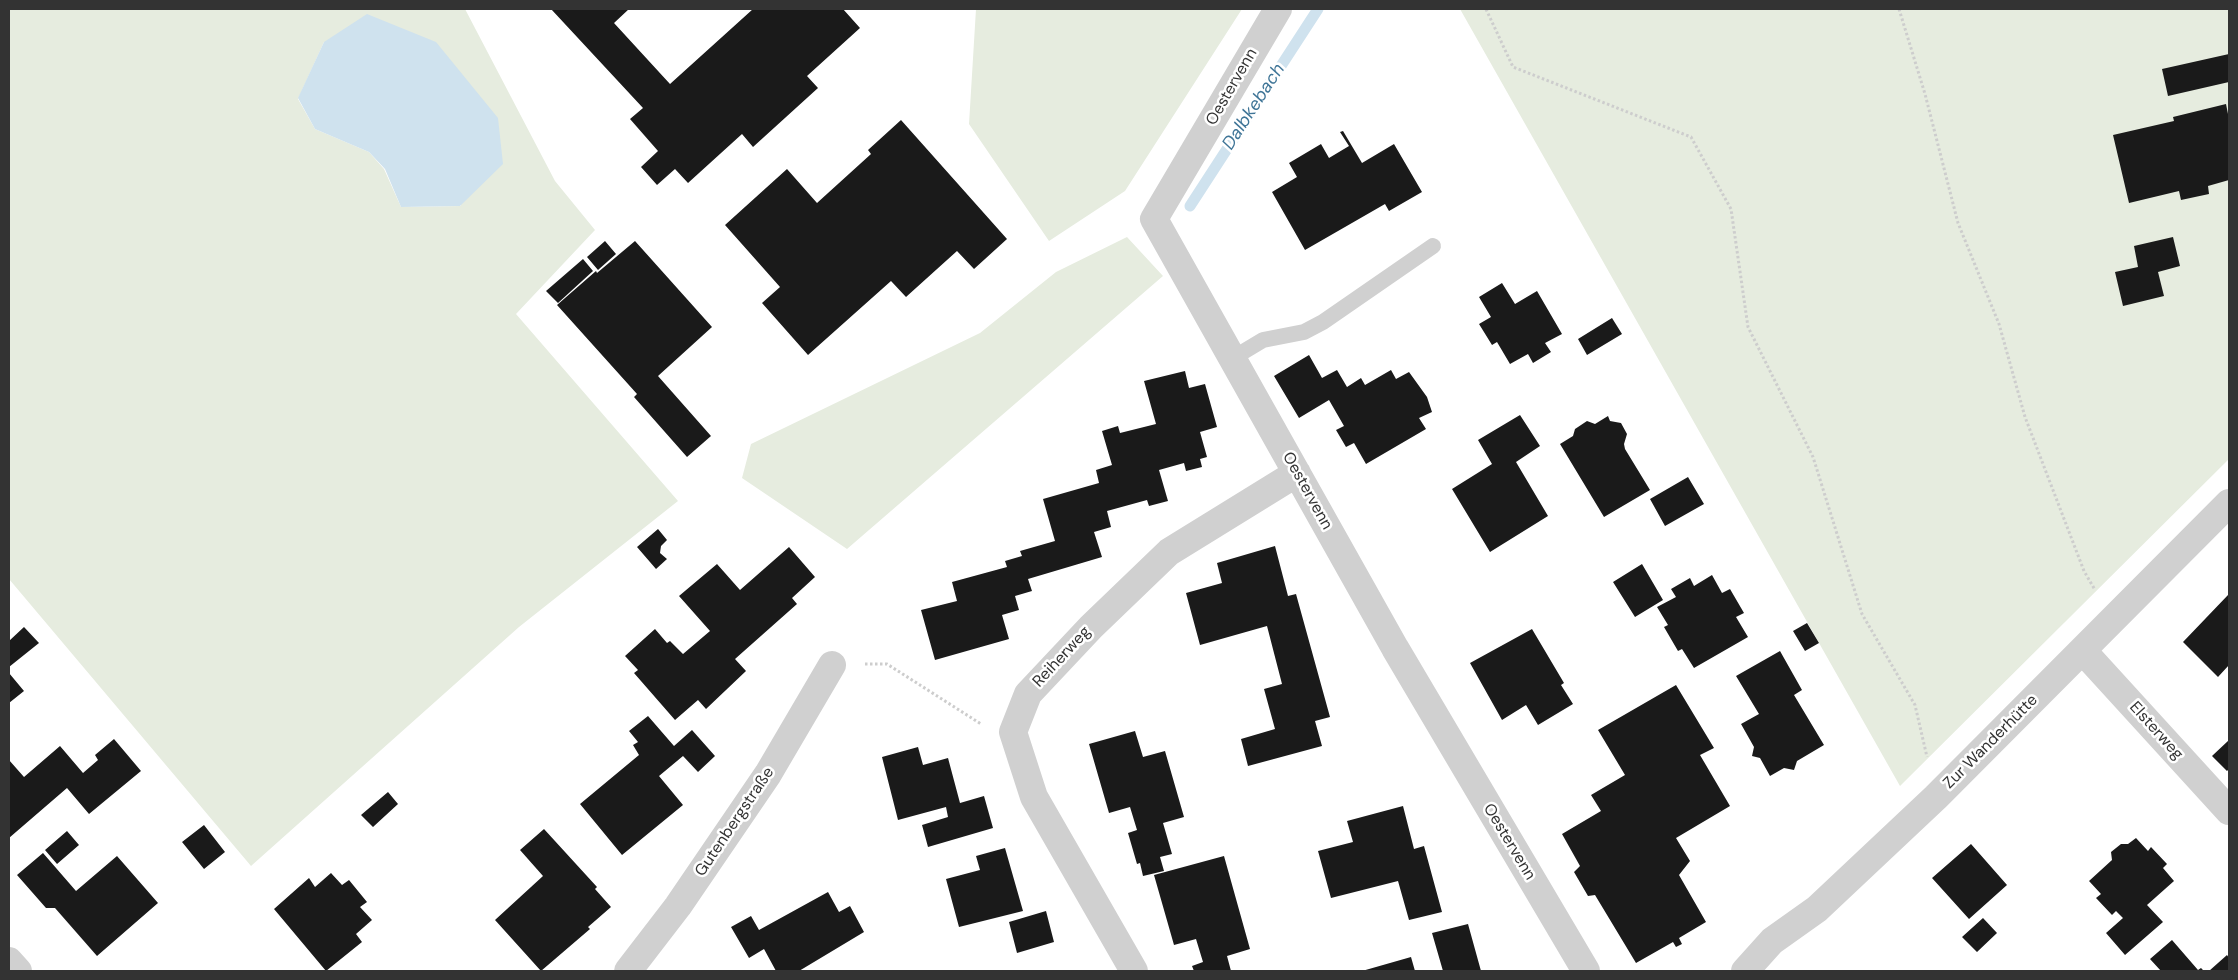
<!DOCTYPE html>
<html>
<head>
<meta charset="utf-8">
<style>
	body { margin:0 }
	#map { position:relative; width:2238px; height:980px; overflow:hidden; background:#fff; font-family:"DM Sans",sans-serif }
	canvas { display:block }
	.frame { position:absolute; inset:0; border:10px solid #333; pointer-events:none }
</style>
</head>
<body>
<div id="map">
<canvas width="2238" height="980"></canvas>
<div class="frame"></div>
</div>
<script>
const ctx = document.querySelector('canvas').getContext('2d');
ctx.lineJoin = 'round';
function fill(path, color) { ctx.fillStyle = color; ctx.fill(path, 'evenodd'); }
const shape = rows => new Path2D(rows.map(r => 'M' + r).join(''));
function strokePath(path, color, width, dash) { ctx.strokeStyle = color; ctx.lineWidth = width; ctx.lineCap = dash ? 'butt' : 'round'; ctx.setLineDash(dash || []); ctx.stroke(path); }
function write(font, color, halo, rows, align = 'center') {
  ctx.font = font + ' "DM Sans",sans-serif'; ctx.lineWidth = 5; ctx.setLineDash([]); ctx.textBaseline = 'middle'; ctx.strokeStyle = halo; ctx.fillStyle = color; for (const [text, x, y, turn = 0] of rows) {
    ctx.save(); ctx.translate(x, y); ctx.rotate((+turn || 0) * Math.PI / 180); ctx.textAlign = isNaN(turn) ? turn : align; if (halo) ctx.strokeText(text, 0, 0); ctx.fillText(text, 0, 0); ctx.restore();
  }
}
fill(shape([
	[9,9,465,9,555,181,595,230,516,314,678,501,519,627,251,866,9,579],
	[324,42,461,206,401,207,384,169,369,152,315,129,298,99],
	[976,9,1242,9,1125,191,1049,241,969,124],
	[1460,9,2229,9,2229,459,1900,786],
	[1127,237,1163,276,847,549,742,478,751,444,980,333,1056,272]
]), '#e6ecdf');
fill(shape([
	[367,14,436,42,498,118,503,164,460,206,401,207,385,169,369,152,315,129,298,98,324,42]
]), '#cfe2ee');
strokePath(shape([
	[1190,206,1318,9]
]), '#cfe2ee', 11);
fill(shape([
	[551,9,629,9,614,23,670,84,753,9,843,9,860,28,807,76,818,88,753,147,742,134,688,183,675,169,657,185,641,167,658,151,630,119,643,108],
	[2229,54,2229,82,2168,96,2162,69],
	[2226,104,2229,119,2229,180,2208,186,2209,194,2181,200,2179,191,2129,203,2113,135,2174,121,2173,117],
	[901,120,1007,239,974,269,957,251,906,297,891,281,808,355,762,303,780,287,725,225,787,169,817,203,871,154,868,150],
	[1343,131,1362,163,1394,144,1422,192,1389,211,1385,204,1305,250,1272,192,1297,177,1289,163,1321,144,1329,158,1349,146,1340,132],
	[2173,237,2180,266,2158,272,2164,296,2123,306,2115,272,2138,267,2134,246],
	[605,241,616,254,598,270,587,257],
	[635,241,712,327,658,376,711,436,687,457,634,397,637,394,557,305,596,271,597,273],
	[583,259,593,271,558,303,546,291],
	[1502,283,1515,304,1537,291,1562,334,1545,343,1551,352,1533,363,1528,354,1510,364,1497,342,1492,345,1479,324,1491,317,1479,297],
	[1612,318,1622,334,1587,355,1578,339],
	[1309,355,1322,378,1337,370,1347,387,1361,378,1365,385,1391,370,1396,379,1409,372,1427,397,1432,412,1419,418,1426,429,1366,464,1354,443,1346,447,1336,430,1344,426,1329,400,1299,418,1274,376],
	[1185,371,1189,388,1205,384,1217,427,1200,432,1207,457,1200,459,1202,467,1186,471,1184,463,1159,470,1168,501,1149,506,1147,500,1107,511,1111,527,1094,532,1102,557,1028,579,1032,591,1015,596,1019,610,1002,615,1009,639,935,660,921,610,957,601,952,582,1007,567,1005,561,1022,556,1020,551,1055,541,1043,499,1099,483,1096,470,1112,465,1102,431,1118,426,1120,433,1156,424,1144,381],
	[1520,415,1540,446,1516,462,1548,516,1490,552,1452,489,1492,464,1478,440],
	[1608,416,1610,421,1621,423,1627,434,1624,444,1625,449,1650,490,1604,517,1560,444,1573,436,1575,429,1587,421,1595,424],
	[1688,477,1704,504,1665,526,1650,499],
	[658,529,667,540,661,546,660,553,667,559,656,569,637,547],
	[1275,546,1288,596,1296,594,1330,717,1315,721,1322,746,1248,766,1241,739,1275,729,1264,689,1282,684,1267,626,1200,645,1186,593,1222,583,1217,563],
	[789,547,815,577,792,598,797,604,735,659,746,671,706,709,698,700,675,720,634,673,638,670,625,656,655,629,667,643,670,641,683,654,710,631,679,596,717,564,740,590],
	[1642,564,1663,600,1635,617,1613,582],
	[1712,575,1722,593,1730,589,1744,613,1736,617,1748,637,1694,668,1682,649,1678,651,1664,627,1668,625,1657,607,1676,597,1671,589,1690,578,1694,586],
	[2228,595,2229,665,2218,677,2183,642],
	[1807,623,1819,643,1805,651,1793,631],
	[24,627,39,643,9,667,9,641],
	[1532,629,1564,683,1561,685,1573,704,1538,725,1526,705,1502,720,1470,663],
	[1780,651,1802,690,1794,695,1824,745,1797,761,1794,770,1784,768,1770,776,1760,758,1752,756,1754,747,1741,724,1759,714,1736,676],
	[9,673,24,691,9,703],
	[1676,685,1714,748,1700,755,1730,806,1676,838,1690,861,1679,875,1706,922,1679,938,1682,944,1676,947,1673,942,1636,963,1595,895,1588,896,1574,872,1580,866,1562,834,1601,811,1591,795,1625,775,1598,730],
	[648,716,674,746,692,730,715,756,698,772,683,756,659,776,683,805,622,855,580,804,639,755,633,745,638,742,629,731],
	[1135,731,1143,757,1165,751,1184,817,1163,823,1172,854,1160,857,1164,871,1143,876,1140,863,1137,864,1128,833,1137,830,1130,807,1109,813,1089,744],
	[114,739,141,771,89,814,67,788,9,838,9,760,24,777,60,746,83,773,98,760,95,755],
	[2229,740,2229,769,2227,771,2212,756],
	[918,747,923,765,948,758,960,803,984,796,993,828,928,847,922,825,948,817,946,807,898,820,882,757],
	[388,792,398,804,373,827,361,815],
	[1403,806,1414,849,1424,846,1442,912,1409,920,1398,881,1331,898,1318,851,1353,842,1347,821],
	[204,825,225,852,204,869,182,842],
	[544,829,597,887,595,889,611,907,588,927,590,929,541,971,495,920,543,876,520,850],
	[67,831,79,845,57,864,45,850],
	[2136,838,2148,851,2151,847,2167,864,2163,868,2174,881,2147,905,2163,922,2125,955,2106,933,2123,918,2116,911,2112,915,2096,898,2101,894,2089,881,2112,860,2111,852,2121,844,2128,844],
	[1971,844,2007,885,1969,919,1932,878],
	[1005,848,1023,911,959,927,946,879,980,870,976,856],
	[43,853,76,891,117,856,158,903,97,956,55,908,46,908,17,875],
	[1224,856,1250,949,1227,956,1231,971,1194,971,1192,966,1203,962,1196,939,1174,945,1154,875],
	[331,873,342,885,349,880,367,902,360,907,372,920,356,934,362,942,326,971,274,909,309,878,315,887],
	[828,892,839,912,850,906,864,932,799,971,776,971,764,949,749,958,731,927,751,916,759,930],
	[1046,911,1054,942,1017,953,1009,922],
	[1983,918,1997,933,1977,952,1962,937],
	[1468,924,1481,971,1443,971,1432,933],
	[2172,940,2198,970,2201,968,2204,971,2161,971,2150,959],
	[2227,955,2229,958,2229,971,2209,971],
	[1411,957,1415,971,1362,971]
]), '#1a1a1a');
strokePath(shape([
	[1486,9,1513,67,1691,137,1731,209,1748,327,1813,457,1862,614,1915,705,1927,757],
	[1899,9,1925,94,1958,223,1999,324,2025,417,2084,571,2095,590],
	[865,664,887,664,981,724]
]), '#cdcdcd', 3, [2.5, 2.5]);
strokePath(shape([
	[1233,358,1263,340,1304,332,1323,322,1433,246]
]), '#d0d0d0', 16);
strokePath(shape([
	[1278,9,1154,219,1395,648,1586,971],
	[2083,651,2229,811],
	[9,961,18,971],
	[628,971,678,906,768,774,832,665],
	[1134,971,1034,797,1013,732,1028,694,1091,627,1169,552,1297,473],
	[1745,971,1772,941,1817,909,1936,797,2229,503]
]), '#d0d0d0', 28);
write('16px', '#333', '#fff', [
	["Oestervenn",1232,87,-60],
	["Oestervenn",1307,491,61],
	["Reiherweg",1062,657,-47],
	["Elsterweg",2156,731,48],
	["Zur Wanderhütte",1991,742,-45],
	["Gutenbergstraße",735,822,-56],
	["Oestervenn",1509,842,59]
]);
write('italic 18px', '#3f7597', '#fff', [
	["Dalbkebach",1254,107,-57]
]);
</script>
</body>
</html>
